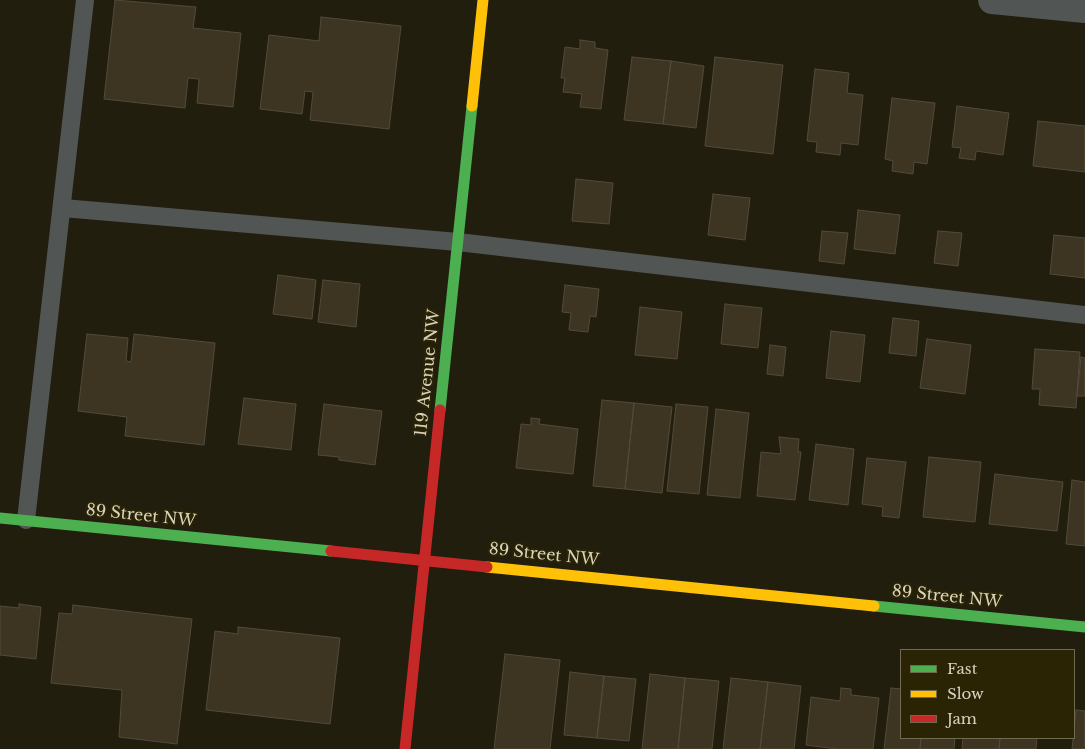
<!DOCTYPE html>
<html>
<head>
<meta charset="utf-8">
<style>
	body { margin:0 }
	#map { position:relative; width:1085px; height:749px; overflow:hidden; background:#221e0d; font-family:"Libre Baskerville",serif }
	canvas { display:block }
	.legend { position:absolute; left:900px; top:649px; width:175px; height:90px; box-sizing:border-box; background:#2b2404; border:1px solid #706a50; margin:0; padding:6px 9px; list-style:none; font-size:15px; color:#d7d3c1 }
	.legend li { display:flex; align-items:center; gap:10px; height:25px }
	.legend b { width:25px; border:1px solid #706a50 }
</style>
</head>
<body>
<div id="map">
<canvas width="1085" height="749"></canvas>
<ul class="legend">
<li><b style="height:6px;background:#4caf50"></b>Fast</li>
<li><b style="height:6px;background:#ffc107"></b>Slow</li>
<li><b style="height:6px;background:#c62828"></b>Jam</li>
</ul>
</div>
<script>
const ctx = document.querySelector('canvas').getContext('2d');
ctx.lineJoin = 'round';
function fill(path, color) { ctx.fillStyle = color; ctx.fill(path, 'evenodd'); }
const shape = rows => new Path2D(rows.map(r => 'M' + r).join(''));
function strokePath(path, color, width, dash) { ctx.strokeStyle = color; ctx.lineWidth = width; ctx.lineCap = dash ? 'butt' : 'round'; ctx.setLineDash(dash || []); ctx.stroke(path); }
function write(font, color, halo, rows, align = 'center') {
  ctx.font = font + ' "Libre Baskerville",serif'; ctx.lineWidth = 4; ctx.setLineDash([]); ctx.textBaseline = 'middle'; ctx.strokeStyle = halo; ctx.fillStyle = color; for (const [text, x, y, turn = 0] of rows) {
    ctx.save(); ctx.translate(x, y); ctx.rotate((+turn || 0) * Math.PI / 180); ctx.textAlign = isNaN(turn) ? turn : align; if (halo) ctx.strokeText(text, 0, 0); ctx.fillText(text, 0, 0); ctx.restore();
  }
}
const building = shape([
	[115,0,196,7,193,28,241,33,233,107,197,103,199,79,188,78,185,108,104,99,115,0],
	[321,17,401,26,389,129,310,120,313,92,305,91,302,114,260,109,269,35,319,41,321,17],
	[580,40,595,42,595,48,608,50,601,109,580,107,582,94,563,92,565,78,561,78,565,47,580,49,580,40],
	[632,57,671,61,663,124,624,120,632,57],
	[715,57,783,65,773,154,705,146,715,57],
	[671,61,704,66,696,128,663,124,671,61],
	[815,69,849,73,847,93,863,95,858,145,841,143,840,155,816,152,817,142,807,141,815,69],
	[892,98,935,103,927,164,914,162,913,174,892,171,893,161,885,159,892,98],
	[957,106,1009,113,1003,155,976,151,975,160,959,158,961,148,952,147,957,106],
	[1038,121,1085,126,1085,172,1033,166,1038,121],
	[576,179,613,183,609,224,572,221,576,179],
	[713,194,750,198,745,240,708,235,713,194],
	[858,210,900,215,895,254,854,249,858,210],
	[822,231,848,233,844,264,819,261,822,231],
	[938,231,962,233,958,266,934,263,938,231],
	[1054,235,1085,238,1085,278,1050,274,1054,235],
	[278,275,316,280,312,319,273,314,278,275],
	[323,280,360,284,356,327,318,322,323,280],
	[565,285,599,289,596,317,590,316,588,332,569,330,571,313,562,312,565,285],
	[725,304,762,308,758,348,721,344,725,304],
	[640,307,682,312,677,359,635,355,640,307],
	[893,318,919,321,916,356,889,353,893,318],
	[831,331,865,335,860,382,826,378,831,331],
	[87,334,128,338,126,361,131,362,134,334,215,343,204,445,125,436,127,417,78,411,87,334],
	[927,339,971,345,965,394,920,388,927,339],
	[770,345,786,347,783,376,767,374,770,345],
	[1035,349,1080,352,1076,408,1039,405,1040,389,1032,389,1035,349],
	[1081,357,1085,358,1085,396,1077,396,1081,357],
	[244,398,296,404,291,450,238,444,244,398],
	[602,400,634,403,625,489,593,486,602,400],
	[634,403,672,407,662,493,625,489,634,403],
	[324,404,382,411,375,465,339,460,339,457,318,455,324,404],
	[676,404,708,407,699,494,667,491,676,404],
	[716,409,749,413,740,498,707,495,716,409],
	[531,418,540,419,539,424,578,429,573,474,516,468,521,424,531,425,531,418],
	[779,437,799,439,798,452,801,452,795,500,757,496,761,452,781,454,779,437],
	[816,444,854,449,848,505,809,500,816,444],
	[929,457,981,462,975,522,923,517,929,457],
	[867,458,906,462,899,518,882,516,883,507,862,504,867,458],
	[995,474,1063,482,1057,531,989,524,995,474],
	[1072,480,1085,482,1085,546,1066,544,1072,480],
	[19,604,41,607,36,659,0,655,0,606,19,608,19,604],
	[73,605,192,619,177,744,119,737,122,690,51,683,59,613,72,614,73,605],
	[238,627,340,638,330,724,206,710,215,631,238,634,238,627],
	[505,654,560,660,550,749,494,749,505,654],
	[570,672,604,676,597,738,564,735,570,672],
	[650,674,685,678,678,749,642,749,650,674],
	[604,676,636,679,629,741,597,738,604,676],
	[685,678,719,681,712,749,678,749,685,678],
	[731,678,768,682,760,749,723,749,731,678],
	[768,682,801,686,794,749,760,749,768,682],
	[841,688,851,689,851,695,879,698,873,749,837,749,806,745,811,697,840,701,841,688],
	[891,688,901,689,901,738,921,738,920,749,884,749,891,688],
	[1076,710,1085,711,1085,749,1072,749,1076,710],
	[921,738,955,738,954,749,920,749,921,738],
	[963,738,1000,738,999,749,962,749,963,738],
	[1000,738,1037,738,1036,749,999,749,1000,738]
]);
fill(building, '#3e3422');
strokePath(building, '#514b3e', 1);
strokePath(shape([
	[63,208,458,242,1085,315],
	[26,520,85,0]
]), '#515554', 18);
strokePath(shape([
	[992,0,1085,9]
]), '#515554', 28);
strokePath(shape([
	[440,410,472,106],
	[0,518,331,551],
	[874,606,1085,627]
]), '#4caf50', 11);
strokePath(shape([
	[472,106,483,0],
	[487,567,874,606]
]), '#ffc107', 11);
strokePath(shape([
	[331,551,487,567],
	[405,749,440,410]
]), '#c62828', 11);
write('16px', '#d7d3c1', '#2b2404', [
	["119 Avenue NW",428,373,-84],
	["89 Street NW",141,516,6],
	["89 Street NW",544,555,6],
	["89 Street NW",947,597,6]
]);
</script>
</body>
</html>
